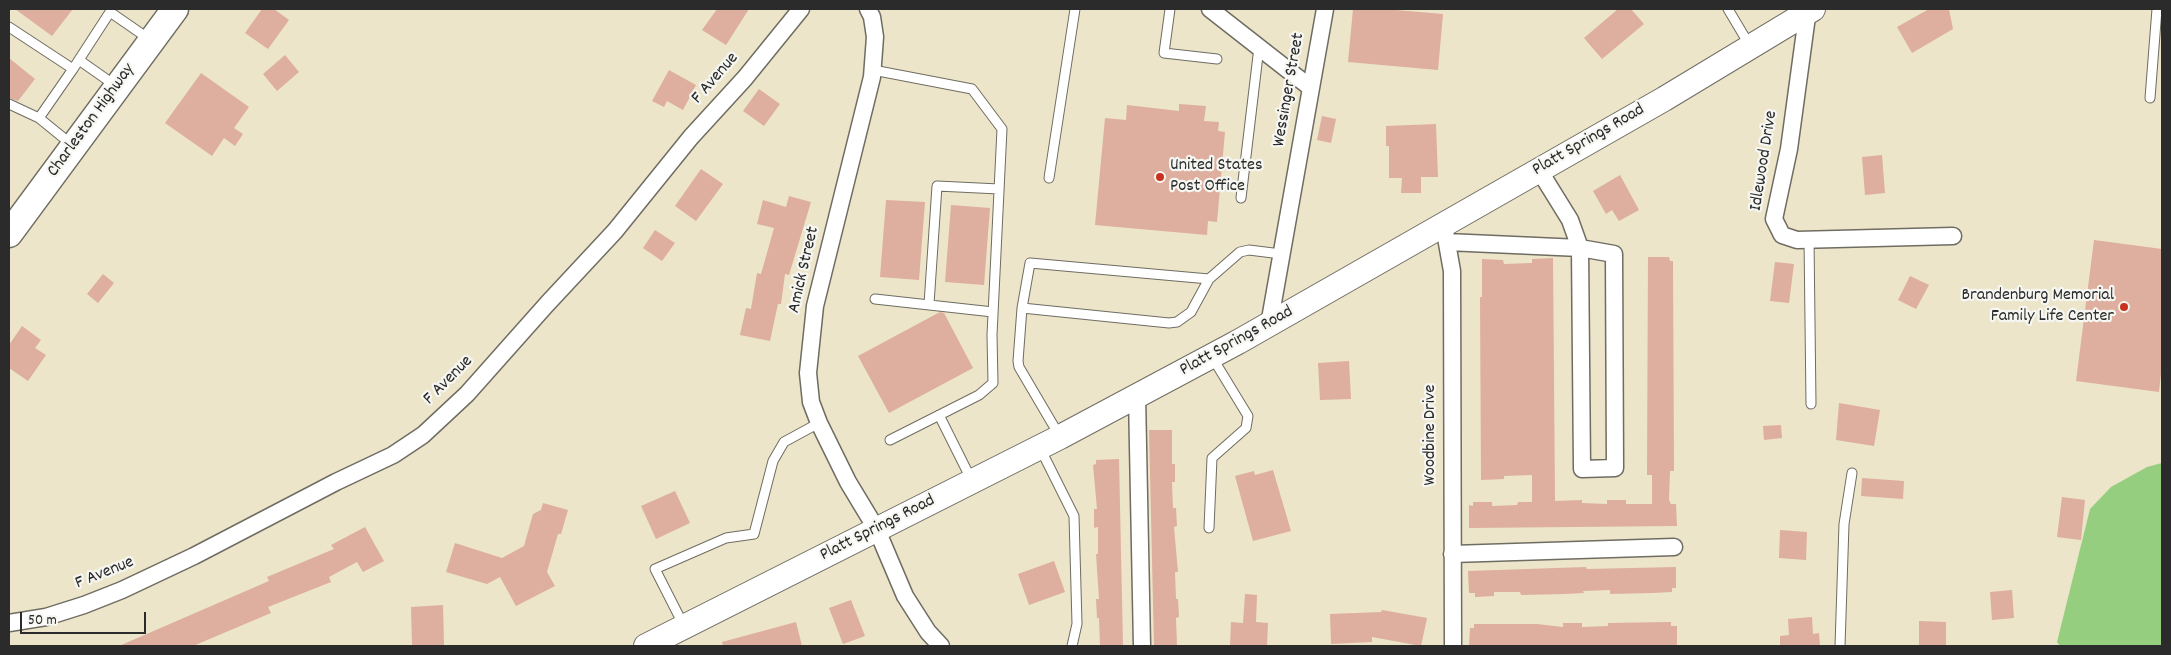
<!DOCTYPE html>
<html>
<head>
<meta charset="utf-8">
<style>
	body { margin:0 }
	#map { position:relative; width:2171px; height:655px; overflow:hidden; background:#ece5c9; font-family:Dekko,sans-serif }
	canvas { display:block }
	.frame { position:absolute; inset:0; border:10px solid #2b2b2b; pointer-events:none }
	.scale { position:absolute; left:20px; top:612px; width:126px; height:22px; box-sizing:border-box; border:2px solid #2b2b2b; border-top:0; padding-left:6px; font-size:15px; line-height:18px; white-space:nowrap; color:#2b2b2b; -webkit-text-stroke:4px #f6f6f2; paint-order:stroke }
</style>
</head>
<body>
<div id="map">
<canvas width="2171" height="655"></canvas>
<div class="frame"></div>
<div class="scale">50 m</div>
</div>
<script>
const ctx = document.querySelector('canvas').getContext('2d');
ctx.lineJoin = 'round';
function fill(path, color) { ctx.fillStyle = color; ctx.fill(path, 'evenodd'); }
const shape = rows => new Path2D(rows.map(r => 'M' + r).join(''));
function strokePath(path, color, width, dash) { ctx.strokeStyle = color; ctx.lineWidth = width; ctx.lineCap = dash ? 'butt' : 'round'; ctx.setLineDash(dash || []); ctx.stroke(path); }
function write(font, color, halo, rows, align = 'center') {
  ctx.font = font + ' Dekko,sans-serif'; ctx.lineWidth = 4.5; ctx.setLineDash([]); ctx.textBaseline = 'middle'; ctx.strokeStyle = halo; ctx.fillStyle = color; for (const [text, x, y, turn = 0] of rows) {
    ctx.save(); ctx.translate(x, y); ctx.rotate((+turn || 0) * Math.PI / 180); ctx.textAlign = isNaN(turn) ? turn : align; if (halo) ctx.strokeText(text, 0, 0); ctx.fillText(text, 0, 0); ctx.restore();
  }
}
fill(shape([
	[2162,463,2162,646,2060,646,2057,642,2090,509,2111,487,2147,467]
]), '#96ce80');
fill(shape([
	[15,9,73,9,52,36],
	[262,9,274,9,289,20,268,49,245,33],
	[717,9,749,9,726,45,702,30],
	[1353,9,1384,9,1443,14,1438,70,1348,62],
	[1618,9,1631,9,1644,24,1602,59,1584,38],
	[1929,9,1949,9,1953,29,1912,53,1897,27],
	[285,55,299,72,277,91,263,74],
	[9,58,35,79,18,101,9,98],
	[669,70,696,85,683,110,667,101,664,107,652,101],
	[201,73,249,107,234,128,243,134,235,146,224,138,212,156,165,123],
	[759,89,780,104,764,126,743,111],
	[1179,104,1206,106,1204,121,1219,122,1218,131,1225,132,1217,222,1208,221,1207,235,1095,225,1105,118,1126,120,1127,105,1179,111],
	[1322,116,1336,119,1331,143,1317,140],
	[1436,124,1438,177,1421,177,1421,193,1401,193,1402,178,1389,178,1389,146,1386,146,1386,126],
	[1882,155,1885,193,1865,195,1862,157],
	[701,169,723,184,696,221,675,206],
	[1620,175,1639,210,1619,221,1612,210,1606,214,1593,191],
	[789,196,811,202,789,275,785,274,781,304,778,304,770,341,740,335,746,308,751,309,757,273,761,274,774,228,757,224,763,200,786,207],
	[886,200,925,202,919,280,880,277],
	[951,205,990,208,984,285,945,282],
	[655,230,675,243,662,261,643,248],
	[2094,240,2162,249,2162,364,2159,392,2076,381],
	[1648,257,1669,257,1670,261,1673,261,1674,471,1670,471,1669,500,1671,504,1676,504,1677,526,1469,528,1469,505,1473,506,1473,502,1492,502,1492,506,1517,505,1518,502,1532,502,1532,475,1504,476,1504,479,1481,480,1480,297,1482,297,1482,259,1503,260,1504,264,1532,263,1532,259,1553,258,1555,501,1582,500,1582,503,1607,504,1607,500,1626,500,1626,504,1652,504,1652,475,1647,475],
	[1775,262,1794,264,1789,303,1770,301],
	[103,274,114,283,98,303,87,294],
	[1910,276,1929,285,1916,309,1898,300],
	[940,312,944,313,973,368,889,413,858,356],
	[22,326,41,340,35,348,46,355,28,381,9,368,9,345],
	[1349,361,1351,399,1320,400,1318,363],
	[1839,403,1880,410,1874,446,1836,440],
	[1781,425,1782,438,1764,440,1763,426],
	[1149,430,1172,430,1172,464,1175,464,1175,482,1172,482,1173,508,1176,508,1177,526,1174,527,1178,572,1175,572,1176,599,1178,599,1179,617,1176,618,1177,646,1154,646],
	[1119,459,1123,646,1100,646,1099,618,1097,618,1096,599,1099,599,1096,554,1098,554,1098,527,1094,528,1094,509,1097,509,1093,465,1096,464,1096,460],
	[1273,470,1291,531,1253,541,1235,476,1254,471,1255,475],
	[1862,478,1904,481,1903,499,1861,496],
	[675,491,690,523,656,539,641,506],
	[2062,497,2085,500,2081,540,2057,537],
	[543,503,568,510,561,534,558,534,547,572,555,586,516,606,500,577,487,584,446,572,455,543,502,558,524,546,533,514,541,510],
	[365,527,384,561,363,572,357,562,329,577,331,582,268,607,271,613,193,646,119,646,269,581,267,577,334,549,331,545],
	[1780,530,1807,532,1806,560,1779,558],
	[1054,561,1065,592,1029,605,1018,574],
	[1586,567,1587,569,1676,567,1676,588,1672,588,1672,592,1653,593,1610,594,1610,590,1583,591,1584,593,1565,594,1521,595,1520,592,1494,592,1494,596,1475,597,1475,593,1469,593,1468,571],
	[2012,590,2014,618,1992,620,1990,592],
	[1245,594,1257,595,1256,622,1268,623,1267,646,1230,646,1231,622,1243,623],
	[851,600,865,636,843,644,829,608],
	[443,605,444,645,412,646,411,607],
	[1382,610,1427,618,1421,646,1372,637,1372,642,1331,644,1330,614,1381,612],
	[1812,617,1813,634,1819,633,1820,646,1780,646,1780,636,1789,635,1788,619],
	[1919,621,1946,622,1946,646,1919,646],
	[796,622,802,646,723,646,722,642],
	[1671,622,1671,626,1677,626,1677,646,1469,646,1470,628,1474,628,1474,624,1537,624,1563,627,1563,623,1582,623,1582,627,1608,626,1608,623]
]), '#deae9e');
const service = shape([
	[1170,9,1164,53,1217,59],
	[1728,9,1750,46],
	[9,27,73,69,39,118],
	[79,60,116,86],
	[73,69,110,12,149,39],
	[873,70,972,89,1002,129,992,335,993,383,979,395,890,440],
	[2150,98,2157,9],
	[9,104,39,118,71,144],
	[1049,178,1075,9],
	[1241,198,1259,47],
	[1809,239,1811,404],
	[875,299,993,312],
	[929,304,937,186,999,189],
	[1022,308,1169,323,1177,322,1191,312,1209,279],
	[939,415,972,481],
	[1059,435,1019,367,1018,361,1022,308,1030,263,1209,279,1240,252,1249,250,1281,254],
	[1040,448,1074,516,1077,624,1072,646],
	[1209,528,1212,458,1246,428,1248,416,1212,357],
	[684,626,655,569,726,538,754,534,773,461,784,442,819,423],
	[1840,646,1844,524,1852,473]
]);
const minor = shape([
	[868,9,872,17,875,37,872,77,815,306,808,373,811,402,819,423,848,482,877,530,905,596,928,632,941,646],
	[1210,9,1311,88],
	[1808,9,1789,149,1774,219,1782,235,1797,240,1953,236],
	[1445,232,1452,271,1453,646],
	[1447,242,1580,248,1614,254,1615,468,1582,469,1580,248,1570,220,1539,170],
	[1269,325,1325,9],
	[1137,396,1142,646],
	[1452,554,1674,547],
	[9,623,46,617,84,605,122,590,194,556,336,482,393,455,423,435,467,394,547,304,615,231,691,137,745,78,801,9]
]);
const secondary = shape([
	[646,646,1060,437,1238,342,1664,99,1813,9]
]);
const primary = shape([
	[9,234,175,9]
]);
strokePath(service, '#6f6c62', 11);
strokePath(minor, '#6f6c62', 19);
strokePath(secondary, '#6f6c62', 26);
strokePath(primary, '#6f6c62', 29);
strokePath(service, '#fff', 9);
strokePath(minor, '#fff', 16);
strokePath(secondary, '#fff', 24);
strokePath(primary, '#fff', 26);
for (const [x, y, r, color] of [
	[1160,177,5,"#c8321e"],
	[2124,307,5,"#c8321e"]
]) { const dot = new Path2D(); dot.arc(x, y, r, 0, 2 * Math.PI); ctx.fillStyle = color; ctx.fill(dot); strokePath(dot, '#f6f6f2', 2); }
write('18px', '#2b2b2b', '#f6f6f2', [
	["F Avenue",716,79,-49],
	["Wessinger Street",1290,90,-80],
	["Charleston Highway",92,121,-54],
	["Platt Springs Road",1589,141,-30],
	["Idlewood Drive",1765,161,-81],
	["Amick Street",805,270,-77],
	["Platt Springs Road",1237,342,-29],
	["F Avenue",449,381,-45],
	["Woodbine Drive",1432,435,-90],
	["Platt Springs Road",878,529,-27],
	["F Avenue",105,574,-22]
]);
write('18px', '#2b2b2b', '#f6f6f2', [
	["United States",1170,167],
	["Post Office",1170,188],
	["Brandenburg Memorial",2114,297,"right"],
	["Family Life Center",2114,318,"right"]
], 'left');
</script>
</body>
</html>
